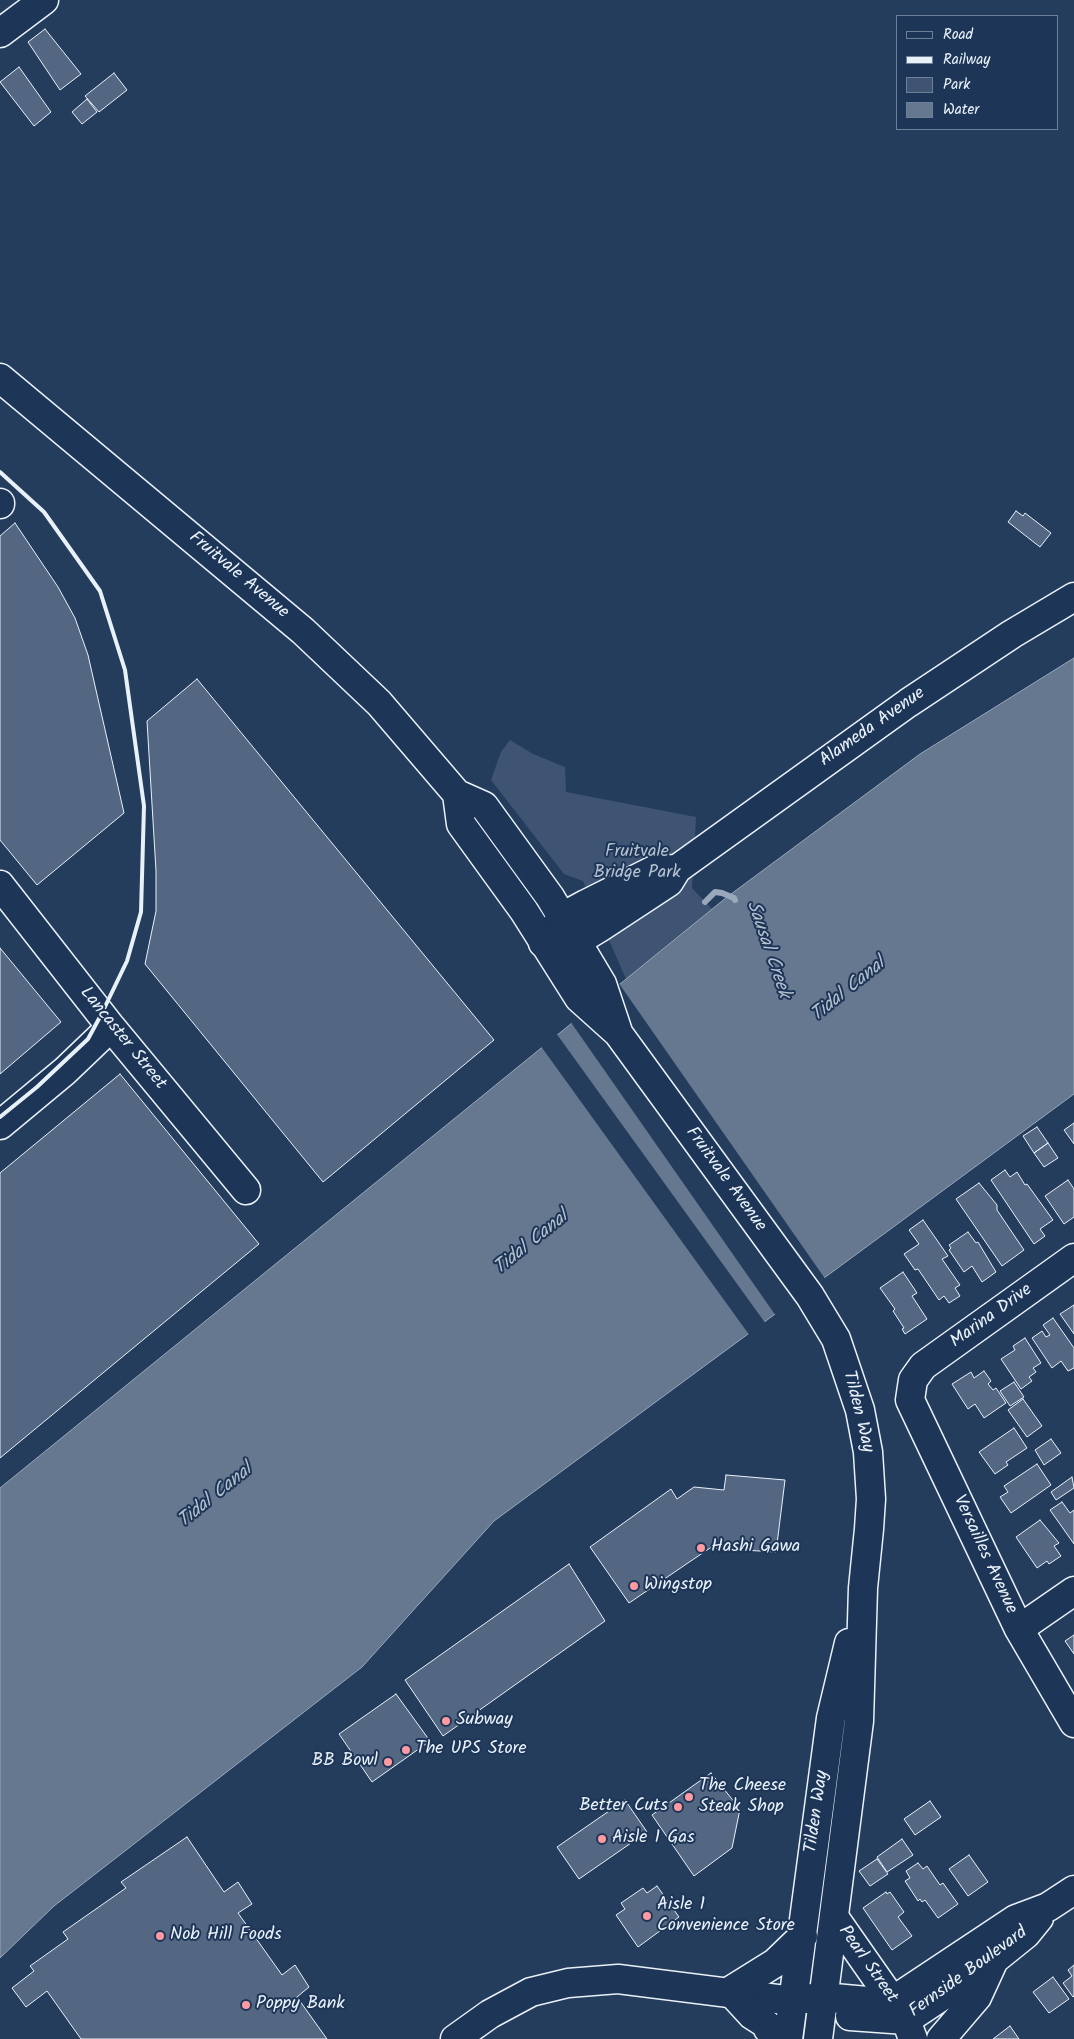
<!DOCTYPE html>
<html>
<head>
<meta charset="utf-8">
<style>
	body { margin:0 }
	#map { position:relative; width:1074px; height:2039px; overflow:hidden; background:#253d5d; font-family:Kalam,sans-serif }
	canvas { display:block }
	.legend { position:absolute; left:896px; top:15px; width:162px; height:115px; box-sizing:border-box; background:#1d3557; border:1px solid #6e8097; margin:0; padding:6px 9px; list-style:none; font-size:15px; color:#e8f1f8 }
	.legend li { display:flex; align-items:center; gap:10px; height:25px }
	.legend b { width:25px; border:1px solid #6e8097 }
</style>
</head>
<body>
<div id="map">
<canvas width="1074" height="2039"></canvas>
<ul class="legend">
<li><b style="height:6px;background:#1d3557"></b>Road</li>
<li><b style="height:6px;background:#e8f1f8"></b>Railway</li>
<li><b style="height:14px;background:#3e5472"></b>Park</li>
<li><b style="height:14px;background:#657890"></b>Water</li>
</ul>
</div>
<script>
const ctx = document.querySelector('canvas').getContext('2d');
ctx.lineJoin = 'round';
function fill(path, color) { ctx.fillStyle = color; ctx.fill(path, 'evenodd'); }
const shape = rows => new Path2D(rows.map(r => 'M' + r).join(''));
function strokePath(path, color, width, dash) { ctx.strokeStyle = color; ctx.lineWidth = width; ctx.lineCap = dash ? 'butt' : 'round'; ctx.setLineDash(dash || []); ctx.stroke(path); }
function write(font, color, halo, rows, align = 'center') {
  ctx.font = font + ' Kalam,sans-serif'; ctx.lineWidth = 4; ctx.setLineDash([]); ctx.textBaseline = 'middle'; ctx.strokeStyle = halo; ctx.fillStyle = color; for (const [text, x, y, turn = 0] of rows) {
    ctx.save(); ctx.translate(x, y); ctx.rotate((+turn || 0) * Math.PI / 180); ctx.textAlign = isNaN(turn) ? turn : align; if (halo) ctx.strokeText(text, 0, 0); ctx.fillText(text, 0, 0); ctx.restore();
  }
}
fill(shape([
	[510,740,533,754,565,767,566,792,696,817,692,888,712,909,626,979,583,881,564,874,491,780,501,752]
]), '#3e5472');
const water = shape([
	[1074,658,1074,1094,494,1521,362,1667,54,1906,0,1958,0,1488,727,897,920,754,1074,658]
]);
fill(water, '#657890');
strokePath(water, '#99a8ba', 1);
fill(shape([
	[618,982,826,1280,776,1316,570,1021],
	[556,1033,766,1324,750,1336,540,1045]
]), '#253d5d');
strokePath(shape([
	[705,902,715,892,722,893,734,898,735,900]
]), '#99a8ba', 6);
const building = shape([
	[45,29,81,74,60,90,28,42,45,29],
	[19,67,51,112,34,126,0,82,19,67],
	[114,73,127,90,99,112,85,96,114,73],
	[87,99,97,112,82,124,72,112,87,99],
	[1016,511,1023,516,1025,513,1051,533,1040,547,1008,522,1016,511],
	[15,523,58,587,75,618,88,655,124,813,37,885,0,840,0,536,15,523],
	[197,679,494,1040,323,1182,145,964,156,911,156,871,147,721,197,679],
	[0,948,61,1022,0,1074,0,948],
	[120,1074,259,1244,0,1458,0,1173,120,1074],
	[1074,1123,1074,1144,1064,1130,1074,1123],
	[1037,1127,1048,1143,1034,1153,1023,1136,1037,1127],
	[1048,1143,1058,1158,1044,1167,1034,1153,1048,1143],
	[1005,1170,1010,1177,1017,1172,1025,1185,1027,1184,1053,1220,1040,1229,1045,1236,1034,1244,991,1180,1005,1170],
	[1068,1180,1074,1189,1074,1217,1064,1224,1045,1196,1068,1180],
	[979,1183,997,1205,997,1210,1024,1250,1002,1266,956,1199,979,1183],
	[923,1220,948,1256,942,1259,960,1285,955,1288,960,1296,949,1303,944,1296,939,1300,918,1269,915,1270,904,1254,919,1244,909,1230,923,1220],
	[968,1232,976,1243,978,1242,996,1272,982,1282,972,1266,964,1272,949,1250,951,1248,949,1245,968,1232],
	[903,1272,917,1293,912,1296,927,1319,905,1334,902,1329,904,1328,893,1311,895,1309,880,1288,903,1272],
	[1074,1305,1074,1334,1060,1314,1074,1305],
	[1053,1318,1074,1348,1074,1368,1068,1371,1061,1361,1052,1368,1032,1338,1042,1331,1046,1337,1050,1335,1043,1325,1053,1318],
	[1025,1338,1041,1363,1033,1368,1036,1372,1029,1377,1032,1381,1021,1389,1001,1359,1015,1350,1013,1346,1025,1338],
	[984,1371,991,1381,988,1384,993,1390,996,1388,1006,1403,984,1418,975,1404,968,1409,952,1384,971,1372,974,1378,984,1371],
	[1014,1382,1024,1397,1010,1406,1000,1391,1014,1382],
	[1023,1399,1042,1426,1027,1437,1008,1410,1023,1399],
	[1014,1428,1027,1448,1006,1462,1008,1465,995,1474,979,1452,1014,1428],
	[1051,1439,1061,1453,1044,1465,1035,1450,1051,1439],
	[1037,1464,1051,1485,1011,1513,1000,1497,1008,1492,1004,1486,1037,1464],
	[726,1475,785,1480,776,1552,710,1548,629,1603,590,1547,671,1489,677,1499,694,1487,724,1490,726,1475],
	[1072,1477,1074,1488,1056,1500,1051,1492,1072,1477],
	[1062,1502,1070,1513,1074,1510,1074,1544,1050,1510,1062,1502],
	[1040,1520,1059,1543,1054,1546,1061,1556,1049,1564,1047,1561,1037,1568,1016,1537,1040,1520],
	[569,1564,605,1621,443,1736,405,1680,569,1564],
	[1074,1635,1074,1654,1065,1641,1074,1635],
	[396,1694,430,1741,372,1782,339,1734,396,1694],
	[711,1773,740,1809,732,1848,694,1876,652,1815,711,1773],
	[625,1800,647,1832,579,1879,557,1847,625,1800],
	[930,1801,941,1817,915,1835,904,1819,930,1801],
	[187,1837,224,1892,238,1882,252,1904,238,1913,282,1975,295,1965,309,1987,297,1997,327,2039,81,2039,47,1991,26,2007,12,1988,34,1971,30,1966,68,1939,63,1932,126,1888,121,1882,187,1837],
	[902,1839,913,1855,887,1872,877,1857,902,1839],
	[969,1855,988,1882,968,1896,949,1869,969,1855],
	[877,1859,888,1874,870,1886,859,1871,877,1859],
	[918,1863,923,1869,927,1866,940,1885,943,1883,958,1904,938,1918,925,1900,922,1902,920,1899,918,1901,905,1881,910,1878,906,1871,918,1863],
	[657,1886,679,1917,638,1947,616,1915,625,1909,621,1903,643,1888,647,1893,657,1886],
	[886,1892,887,1894,890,1892,904,1912,898,1917,912,1936,892,1950,863,1908,886,1892],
	[1074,1965,1074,1996,1073,1997,1063,1983,1072,1976,1068,1970,1074,1965],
	[1053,1977,1069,1999,1049,2013,1033,1992,1053,1977],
	[1010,2026,1019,2039,993,2039,1010,2026]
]);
fill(building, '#536782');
strokePath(building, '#e8f1f8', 1);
const minor = shape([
	[0,33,44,0],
	[0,504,0,503],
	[0,885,111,1027,246,1190],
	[548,937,562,917,586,904,654,870,677,869],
	[543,943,576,942,599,928,669,882,677,869,908,703,1012,634,1074,597],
	[0,1125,65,1071,111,1027],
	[1074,1258,923,1366,913,1380,910,1400,1019,1629,1074,1723],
	[1019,1629,1074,1591],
	[834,1917,906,2020,913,2039],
	[455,2039,490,2014,531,1992,568,1983,618,1979,793,2001]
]);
const major = shape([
	[0,378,303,631,379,703,457,794,484,806,550,897,602,984,618,1032],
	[457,794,461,824,524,911,579,998,618,1033,810,1296,836,1339,860,1410,868,1452,871,1499,869,1529,863,1588,859,1721,818,2039],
	[804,1999,823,1997,867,2001,891,1998,903,1994,1016,1919,1048,1907,1074,1890],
	[850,2016,906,2020,954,1988,995,1959,1026,1934,1039,1918],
	[779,2039,768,2029,766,2024,752,2015,730,1991,775,1963,803,1936],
	[788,2039,831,1718,849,1643],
	[941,2039,977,1997,994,1960]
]);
strokePath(minor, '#e8f1f8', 31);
strokePath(major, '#e8f1f8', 31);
strokePath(minor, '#1d3557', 28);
strokePath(major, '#1d3557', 28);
strokePath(shape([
	[0,472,44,512,100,591,125,670,144,806,141,912,127,961,101,1015,88,1039,37,1087,0,1117]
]), '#e8f1f8', 4);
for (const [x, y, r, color] of [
	[701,1548,5,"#ff9aa2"],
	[634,1586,5,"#ff9aa2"],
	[446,1721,5,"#ff9aa2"],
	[406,1750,5,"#ff9aa2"],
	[388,1762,5,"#ff9aa2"],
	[689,1797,5,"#ff9aa2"],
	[678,1807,5,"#ff9aa2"],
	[602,1839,5,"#ff9aa2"],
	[647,1916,5,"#ff9aa2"],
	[160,1936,5,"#ff9aa2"],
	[246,2005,5,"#ff9aa2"]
]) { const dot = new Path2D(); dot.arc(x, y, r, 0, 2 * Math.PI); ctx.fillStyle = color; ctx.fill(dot); strokePath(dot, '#1d3557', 2); }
write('18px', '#e8f1f8', '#1d3557', [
	["Fruitvale Avenue",238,576,40],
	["Alameda Avenue",873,728,-35],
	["Lancaster Street",122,1039,51],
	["Fruitvale Avenue",725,1180,54],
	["Marina Drive",992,1317,-36],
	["Tilden Way",857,1412,76],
	["Versailles Avenue",984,1555,65],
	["Tilden Way",818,1812,-82],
	["Pearl Street",867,1965,55],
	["Fernside Boulevard",969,1973,-36]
]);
write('18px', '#b5c2d0', '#1d3557', [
	["Fruitvale",637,853],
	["Bridge Park",637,874]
]);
write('18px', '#e8f1f8', '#1d3557', [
	["Hashi Gawa",711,1548],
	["Wingstop",644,1586],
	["Subway",456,1721],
	["The UPS Store",416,1750],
	["BB Bowl",378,1762,"right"],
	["The Cheese",699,1787],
	["Steak Shop",699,1808],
	["Better Cuts",668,1807,"right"],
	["Aisle 1 Gas",612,1839],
	["Aisle 1",657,1906],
	["Convenience Store",657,1927],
	["Nob Hill Foods",170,1936],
	["Poppy Bank",256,2005]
], 'left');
write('italic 19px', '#b4c1ce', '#1d3557', [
	["Sausal Creek",767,950,71],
	["Tidal Canal",849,991,-39],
	["Tidal Canal",532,1244,-39],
	["Tidal Canal",216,1497,-39]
]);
</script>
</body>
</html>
